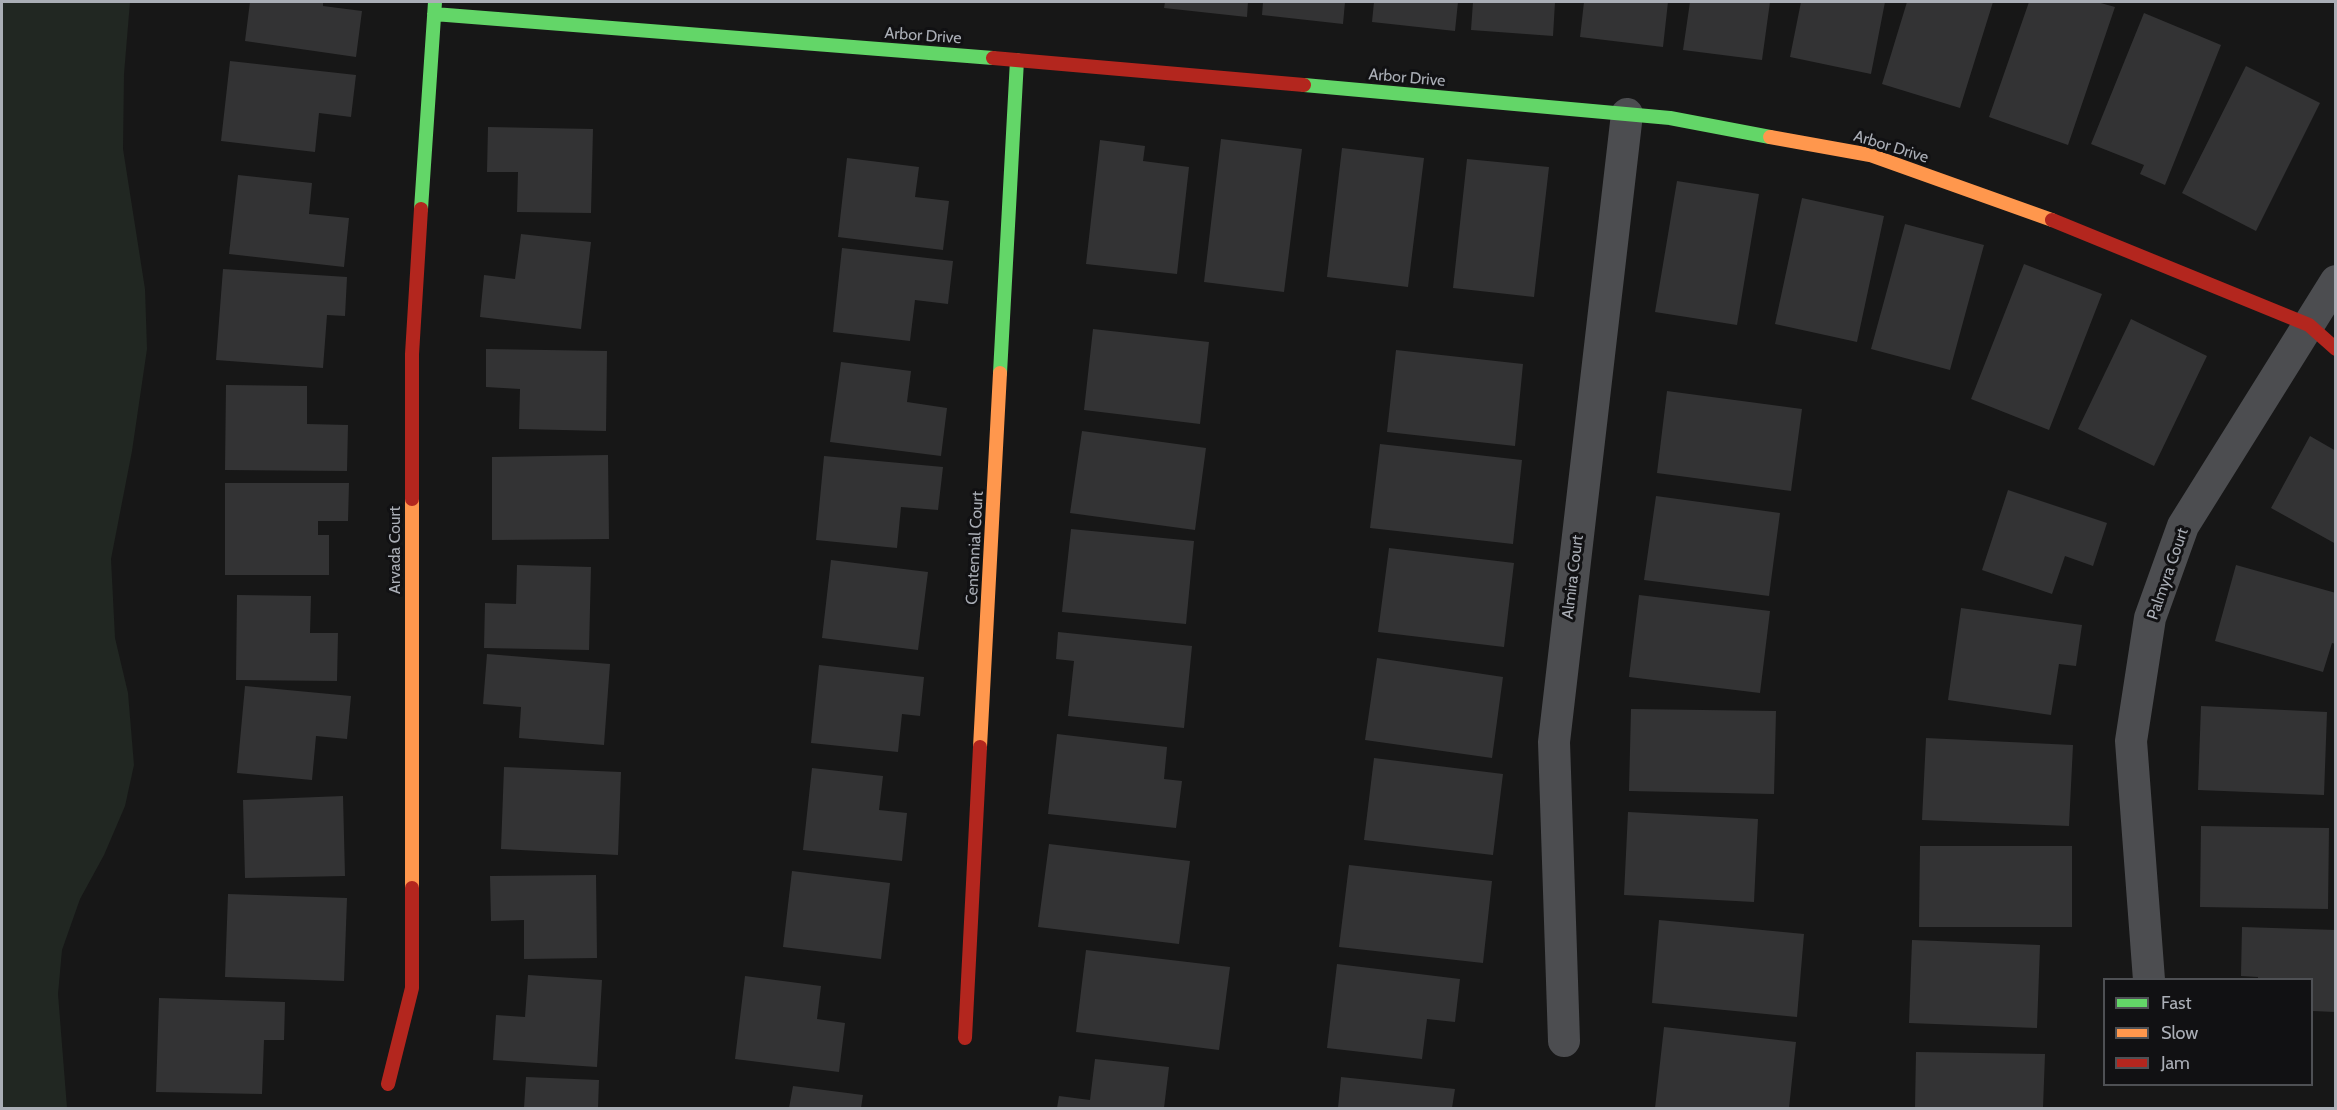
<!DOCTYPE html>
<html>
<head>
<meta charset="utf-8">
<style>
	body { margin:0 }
	#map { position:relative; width:2337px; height:1110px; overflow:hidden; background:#171717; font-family:Cabin,sans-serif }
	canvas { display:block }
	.frame { position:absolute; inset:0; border:3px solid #aaaeb6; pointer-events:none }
	.legend { position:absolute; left:2103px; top:978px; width:210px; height:108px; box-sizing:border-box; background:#111113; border:2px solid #4e5054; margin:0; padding:8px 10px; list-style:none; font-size:18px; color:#aaaeb6 }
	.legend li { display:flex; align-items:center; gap:12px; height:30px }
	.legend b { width:30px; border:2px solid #4e5054 }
</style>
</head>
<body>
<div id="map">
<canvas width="2337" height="1110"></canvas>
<div class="frame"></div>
<ul class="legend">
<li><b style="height:8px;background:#63d668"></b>Fast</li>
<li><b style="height:8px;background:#ff974d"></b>Slow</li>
<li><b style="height:8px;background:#b3261e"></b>Jam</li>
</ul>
</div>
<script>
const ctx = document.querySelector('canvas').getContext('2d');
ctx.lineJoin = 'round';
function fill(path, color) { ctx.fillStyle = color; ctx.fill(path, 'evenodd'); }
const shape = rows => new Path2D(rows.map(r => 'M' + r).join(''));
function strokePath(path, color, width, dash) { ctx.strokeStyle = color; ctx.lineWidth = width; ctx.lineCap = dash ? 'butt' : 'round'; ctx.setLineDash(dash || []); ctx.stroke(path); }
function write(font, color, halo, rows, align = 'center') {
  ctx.font = font + ' Cabin,sans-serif'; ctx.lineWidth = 6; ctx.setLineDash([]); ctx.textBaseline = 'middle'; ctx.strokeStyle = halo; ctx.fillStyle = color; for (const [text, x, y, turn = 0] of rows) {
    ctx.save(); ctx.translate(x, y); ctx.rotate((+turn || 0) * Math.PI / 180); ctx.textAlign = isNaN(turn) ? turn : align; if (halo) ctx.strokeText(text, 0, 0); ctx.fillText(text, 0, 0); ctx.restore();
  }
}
fill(shape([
	[2,2,130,2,124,74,123,149,145,289,147,349,132,451,111,559,115,638,128,693,134,765,125,806,104,855,80,899,62,950,58,994,67,1108,2,1108]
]), '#212722');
fill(shape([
	[250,2,323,2,323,6,362,11,356,57,245,41],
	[1165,2,1248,2,1247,17,1164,8],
	[1263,2,1345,2,1343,24,1262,15],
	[1374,2,1458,2,1455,31,1372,22],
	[1473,2,1555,2,1553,36,1471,30],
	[1584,2,1668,2,1663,47,1580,37],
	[1690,2,1770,2,1762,60,1683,50],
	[1801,2,1885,2,1871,74,1790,57],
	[1907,2,1993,2,1960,108,1882,84],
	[2029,2,2097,2,2115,7,2068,145,1989,117],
	[2144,13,2221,45,2165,185,2140,174,2144,165,2091,144],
	[230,61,356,75,351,117,319,113,315,152,221,141],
	[2246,66,2320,103,2256,231,2182,193],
	[488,127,593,129,591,213,517,212,518,172,487,172],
	[1221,139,1302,149,1284,292,1204,282],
	[1100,140,1145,146,1143,161,1189,167,1177,274,1086,264],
	[1342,148,1424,158,1408,287,1327,277],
	[847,158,919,167,915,197,949,201,943,250,838,237],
	[1467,159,1549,167,1534,297,1453,288],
	[238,175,312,183,309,214,349,218,344,267,229,254],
	[1677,181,1759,194,1737,325,1655,312],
	[1802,198,1884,216,1857,342,1775,324],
	[1905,224,1984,245,1950,370,1871,349],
	[521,234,591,242,581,329,480,317,484,275,515,279],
	[842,248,953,261,948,304,915,300,910,341,833,332],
	[2024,264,2102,294,2049,430,1971,399],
	[223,269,347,277,345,316,327,315,323,368,216,360],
	[2131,319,2207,356,2154,466,2078,429],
	[1093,329,1209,342,1200,424,1084,410],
	[486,349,607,351,606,431,519,429,520,389,486,387],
	[1396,350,1523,364,1515,446,1387,432],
	[841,362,911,371,907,402,947,408,941,456,830,442],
	[226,385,307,386,307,424,348,425,347,471,225,470],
	[1667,391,1802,409,1791,491,1657,473],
	[1082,431,1206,448,1195,530,1070,513],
	[2310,436,2336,451,2336,544,2271,508],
	[1380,444,1522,460,1513,544,1370,528],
	[608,455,609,539,492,540,492,457],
	[824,456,943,467,938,510,901,507,897,548,816,540],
	[225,483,349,483,348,521,318,521,318,535,329,535,329,575,225,575],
	[2008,490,2107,523,2093,566,2065,556,2052,594,1982,570],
	[1656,496,1780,513,1769,596,1644,580],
	[1071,529,1194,541,1186,624,1062,612],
	[1389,548,1514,563,1504,647,1378,632],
	[831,560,928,572,918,650,822,638],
	[517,565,591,567,589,650,484,648,485,603,516,604],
	[2236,565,2336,593,2336,644,2332,643,2323,672,2215,641],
	[237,595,311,596,310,633,338,633,337,681,236,680],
	[1639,595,1770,611,1760,693,1629,677],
	[1961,608,2082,625,2076,666,2059,664,2051,715,1948,700],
	[1058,632,1192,646,1184,728,1068,716,1074,661,1056,659],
	[487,654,610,664,604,745,519,738,521,707,483,704],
	[1377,658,1503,677,1492,758,1365,740],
	[819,665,924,677,920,716,902,714,898,752,811,743],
	[245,686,351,696,347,739,316,736,312,780,237,773],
	[2201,706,2327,712,2324,795,2198,790],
	[1631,709,1776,711,1774,794,1629,791],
	[1057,734,1167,747,1164,779,1182,781,1176,828,1048,814],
	[1926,738,2073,745,2069,826,1922,820],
	[1374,758,1503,774,1493,855,1364,840],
	[504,767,621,772,618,855,501,849],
	[812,768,883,776,879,810,907,813,902,861,803,850],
	[343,796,345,876,245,878,243,800],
	[1628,812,1758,819,1754,902,1624,895],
	[2201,826,2329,828,2328,909,2200,907],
	[1049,844,1190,861,1179,944,1038,927],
	[1920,846,2072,846,2072,927,1919,927],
	[1349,865,1492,881,1483,963,1339,947],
	[792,871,890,883,881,959,783,947],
	[596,875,597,958,524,959,524,920,491,921,490,876],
	[228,894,347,898,344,981,225,977],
	[1659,920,1804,934,1797,1017,1652,1003],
	[2242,927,2336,930,2336,1012,2312,1011,2312,980,2258,980,2258,977,2241,976],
	[1912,940,2040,945,2037,1028,1909,1023],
	[1086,950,1230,967,1219,1050,1076,1032],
	[1337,964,1460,979,1455,1022,1427,1019,1422,1059,1327,1048],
	[528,975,602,980,597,1067,493,1060,496,1015,525,1017],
	[745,976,821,986,817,1019,845,1023,839,1072,735,1059],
	[159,998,285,1002,284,1040,264,1040,262,1094,156,1092],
	[1664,1027,1796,1042,1789,1108,1655,1108],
	[1916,1052,2045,1054,2043,1108,1915,1108],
	[1095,1059,1169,1067,1164,1108,1057,1108,1059,1096,1090,1100],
	[526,1077,599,1080,598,1108,524,1108],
	[1341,1077,1455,1089,1452,1108,1338,1108],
	[793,1086,863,1095,861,1108,789,1108]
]), '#333334');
strokePath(shape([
	[2149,980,2131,741,2150,618,2183,526,2336,281],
	[1564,1041,1554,742,1627,114]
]), '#4c4d50', 32);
strokePath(shape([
	[434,14,993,58],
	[1304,85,1670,118,1770,137],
	[421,209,435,2],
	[1000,373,1017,60]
]), '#63d668', 14);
strokePath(shape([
	[1770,137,1870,155,2052,220],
	[412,499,412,888],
	[980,747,1000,373]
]), '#ff974d', 14);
strokePath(shape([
	[993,58,1304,85],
	[2052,220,2309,325,2336,349],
	[412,499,412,354,421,209],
	[965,1038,980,747],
	[388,1084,412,988,412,888]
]), '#b3261e', 14);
write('16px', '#aaaeb6', '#111113', [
	["Arbor Drive",923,36,4],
	["Arbor Drive",1407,78,5],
	["Arbor Drive",1891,147,17],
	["Centennial Court",975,548,-87],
	["Arvada Court",395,550,-90],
	["Palmyra Court",2168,574,-71],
	["Almira Court",1573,577,-83]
]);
</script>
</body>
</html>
